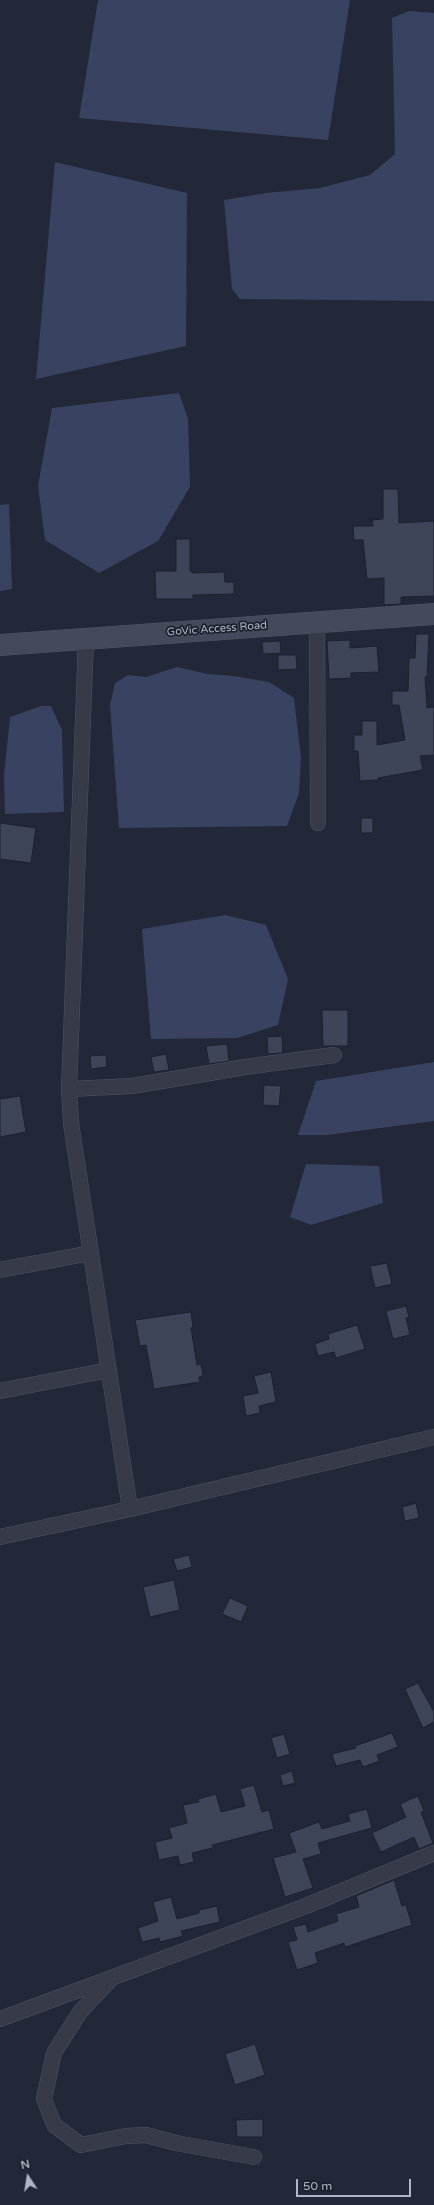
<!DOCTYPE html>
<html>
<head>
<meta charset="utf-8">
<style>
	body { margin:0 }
	#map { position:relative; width:434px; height:2205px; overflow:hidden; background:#222838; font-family:"Varela Round",sans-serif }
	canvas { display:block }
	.north { position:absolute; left:8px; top:2157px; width:40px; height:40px; -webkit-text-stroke:3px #1b202d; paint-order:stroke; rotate:348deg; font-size:11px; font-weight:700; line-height:16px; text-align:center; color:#b1b5c5 }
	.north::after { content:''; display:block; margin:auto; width:14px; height:18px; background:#b1b5c5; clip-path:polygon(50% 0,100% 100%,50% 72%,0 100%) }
	.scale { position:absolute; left:296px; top:2179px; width:115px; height:18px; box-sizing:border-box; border:2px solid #b1b5c5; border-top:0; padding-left:5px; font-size:12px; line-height:14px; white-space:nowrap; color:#b1b5c5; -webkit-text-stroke:3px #1b202d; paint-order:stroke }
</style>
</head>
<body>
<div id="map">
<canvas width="434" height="2205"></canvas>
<div class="north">N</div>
<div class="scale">50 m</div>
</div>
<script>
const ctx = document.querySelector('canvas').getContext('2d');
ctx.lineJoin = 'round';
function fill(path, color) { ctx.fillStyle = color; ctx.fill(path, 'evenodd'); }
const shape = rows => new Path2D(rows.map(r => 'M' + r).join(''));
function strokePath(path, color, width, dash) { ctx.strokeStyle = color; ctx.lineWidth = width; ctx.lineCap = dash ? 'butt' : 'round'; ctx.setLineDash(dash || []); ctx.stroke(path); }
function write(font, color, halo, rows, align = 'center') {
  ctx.font = font + ' "Varela Round",sans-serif'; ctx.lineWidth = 3.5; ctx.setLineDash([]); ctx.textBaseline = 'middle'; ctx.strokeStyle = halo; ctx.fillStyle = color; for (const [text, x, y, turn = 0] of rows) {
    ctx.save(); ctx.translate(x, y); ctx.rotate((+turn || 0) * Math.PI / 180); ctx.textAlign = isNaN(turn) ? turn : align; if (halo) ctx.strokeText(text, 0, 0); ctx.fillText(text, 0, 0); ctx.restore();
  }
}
fill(shape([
	[98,0,350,0,328,140,79,118],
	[409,11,434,13,434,301,240,299,232,289,224,200,266,193,320,188,370,175,395,154,392,18],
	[55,162,187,193,186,346,36,379],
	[179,393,188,419,190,487,158,541,99,573,45,540,38,486,52,408],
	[9,504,12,589,0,591,0,505],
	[177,667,208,674,234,676,269,682,294,698,301,758,299,793,287,826,119,828,110,705,115,683,128,675,146,677],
	[41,706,51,706,62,730,64,812,5,814,4,775,10,717],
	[225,915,266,925,288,979,278,1025,237,1038,151,1039,142,929],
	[434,1062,434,1121,327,1135,298,1135,316,1081],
	[306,1164,379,1166,383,1203,311,1225,290,1217]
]), '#394261');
const building = shape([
	[383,489,398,489,399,523,434,521,434,596,401,597,401,604,384,605,384,578,367,579,363,540,354,540,353,526,373,526,372,520,383,519,383,489],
	[176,539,190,539,190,571,192,571,192,573,224,572,225,582,234,582,234,594,193,595,193,599,156,599,155,571,176,571,176,539],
	[416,634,429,634,427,677,425,677,427,708,434,707,434,755,420,756,423,770,378,778,378,780,360,781,358,751,354,751,354,735,362,735,362,721,377,721,377,745,405,740,399,705,392,705,392,691,408,691,409,658,415,658,416,634],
	[350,640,350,648,377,646,379,672,351,673,351,678,329,679,327,641,350,640],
	[280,641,281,653,263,654,262,642,280,641],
	[278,655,296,655,297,669,278,670,278,655],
	[361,818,373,818,373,833,361,833,361,818],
	[0,823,36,828,31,863,0,859,0,823],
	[322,1010,348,1010,348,1046,323,1046,322,1010],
	[282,1036,283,1053,268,1054,267,1037,282,1036],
	[227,1044,229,1061,209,1064,206,1046,227,1044],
	[166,1054,169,1070,154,1072,151,1057,166,1054],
	[106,1055,107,1067,91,1069,90,1056,106,1055],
	[264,1085,281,1086,279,1106,263,1105,264,1085],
	[20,1096,26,1132,0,1137,0,1099,20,1096],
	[387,1263,392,1284,375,1288,370,1266,387,1263],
	[406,1306,409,1317,406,1318,410,1335,393,1339,386,1311,406,1306],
	[191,1312,193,1327,191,1328,197,1365,201,1364,203,1376,199,1377,200,1382,154,1389,146,1345,140,1346,135,1320,191,1312],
	[357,1325,365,1349,336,1358,334,1352,318,1356,315,1344,329,1339,328,1334,357,1325],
	[271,1372,276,1402,259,1406,260,1413,246,1416,243,1396,258,1393,254,1376,271,1372],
	[416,1503,419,1518,405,1521,402,1507,416,1503],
	[189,1555,192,1567,177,1571,173,1559,189,1555],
	[174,1580,180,1610,150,1617,143,1587,174,1580],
	[230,1598,248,1606,241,1622,222,1614,230,1598],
	[418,1683,434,1712,434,1722,423,1728,405,1689,418,1683],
	[392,1733,398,1747,377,1755,379,1761,363,1767,360,1760,336,1766,332,1754,356,1748,355,1746,392,1733],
	[284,1734,290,1754,277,1758,271,1738,284,1734],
	[292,1771,295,1783,283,1786,280,1775,292,1771],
	[254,1785,262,1812,269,1810,274,1829,212,1845,213,1848,192,1853,194,1862,180,1865,178,1856,159,1860,155,1842,172,1838,169,1828,187,1823,183,1805,199,1802,198,1799,216,1794,221,1812,245,1806,240,1789,254,1785],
	[418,1796,424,1811,421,1812,433,1843,419,1849,414,1837,381,1852,372,1833,406,1817,400,1804,418,1796],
	[367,1809,372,1828,318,1843,321,1854,303,1859,313,1888,285,1897,273,1858,296,1852,289,1833,319,1822,322,1829,350,1821,348,1814,367,1809],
	[394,1880,402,1906,406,1905,412,1925,345,1947,344,1943,315,1953,318,1963,297,1970,288,1942,297,1940,293,1927,306,1924,308,1932,338,1921,336,1914,359,1907,356,1896,394,1880],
	[171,1897,177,1919,199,1913,199,1910,217,1906,220,1922,181,1931,183,1936,160,1942,159,1938,142,1942,138,1928,158,1921,153,1902,171,1897],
	[255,2044,265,2075,235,2085,225,2054,255,2044],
	[263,2119,263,2137,237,2137,236,2120,263,2119]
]);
fill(building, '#3f4558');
strokePath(building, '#1d212f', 1);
const minor = shape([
	[317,622,318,823],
	[86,639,69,1089,71,1123,130,1509],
	[69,1089,132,1086,245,1067,334,1055],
	[0,1270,91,1253],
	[0,1391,109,1370],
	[0,1537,130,1509,434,1437],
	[111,1979,80,2012,54,2053,44,2099,54,2125,81,2145,126,2136,146,2135,176,2143,254,2157],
	[0,2019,306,1906,434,1853]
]);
const secondary = shape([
	[0,645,434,614]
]);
strokePath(minor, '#515563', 16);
strokePath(secondary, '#515563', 22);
strokePath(minor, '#363a49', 15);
strokePath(secondary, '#44495b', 21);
write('11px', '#b1b5c5', '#1b202d', [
	["GoVic Access Road",217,629,-4]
]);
</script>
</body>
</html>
